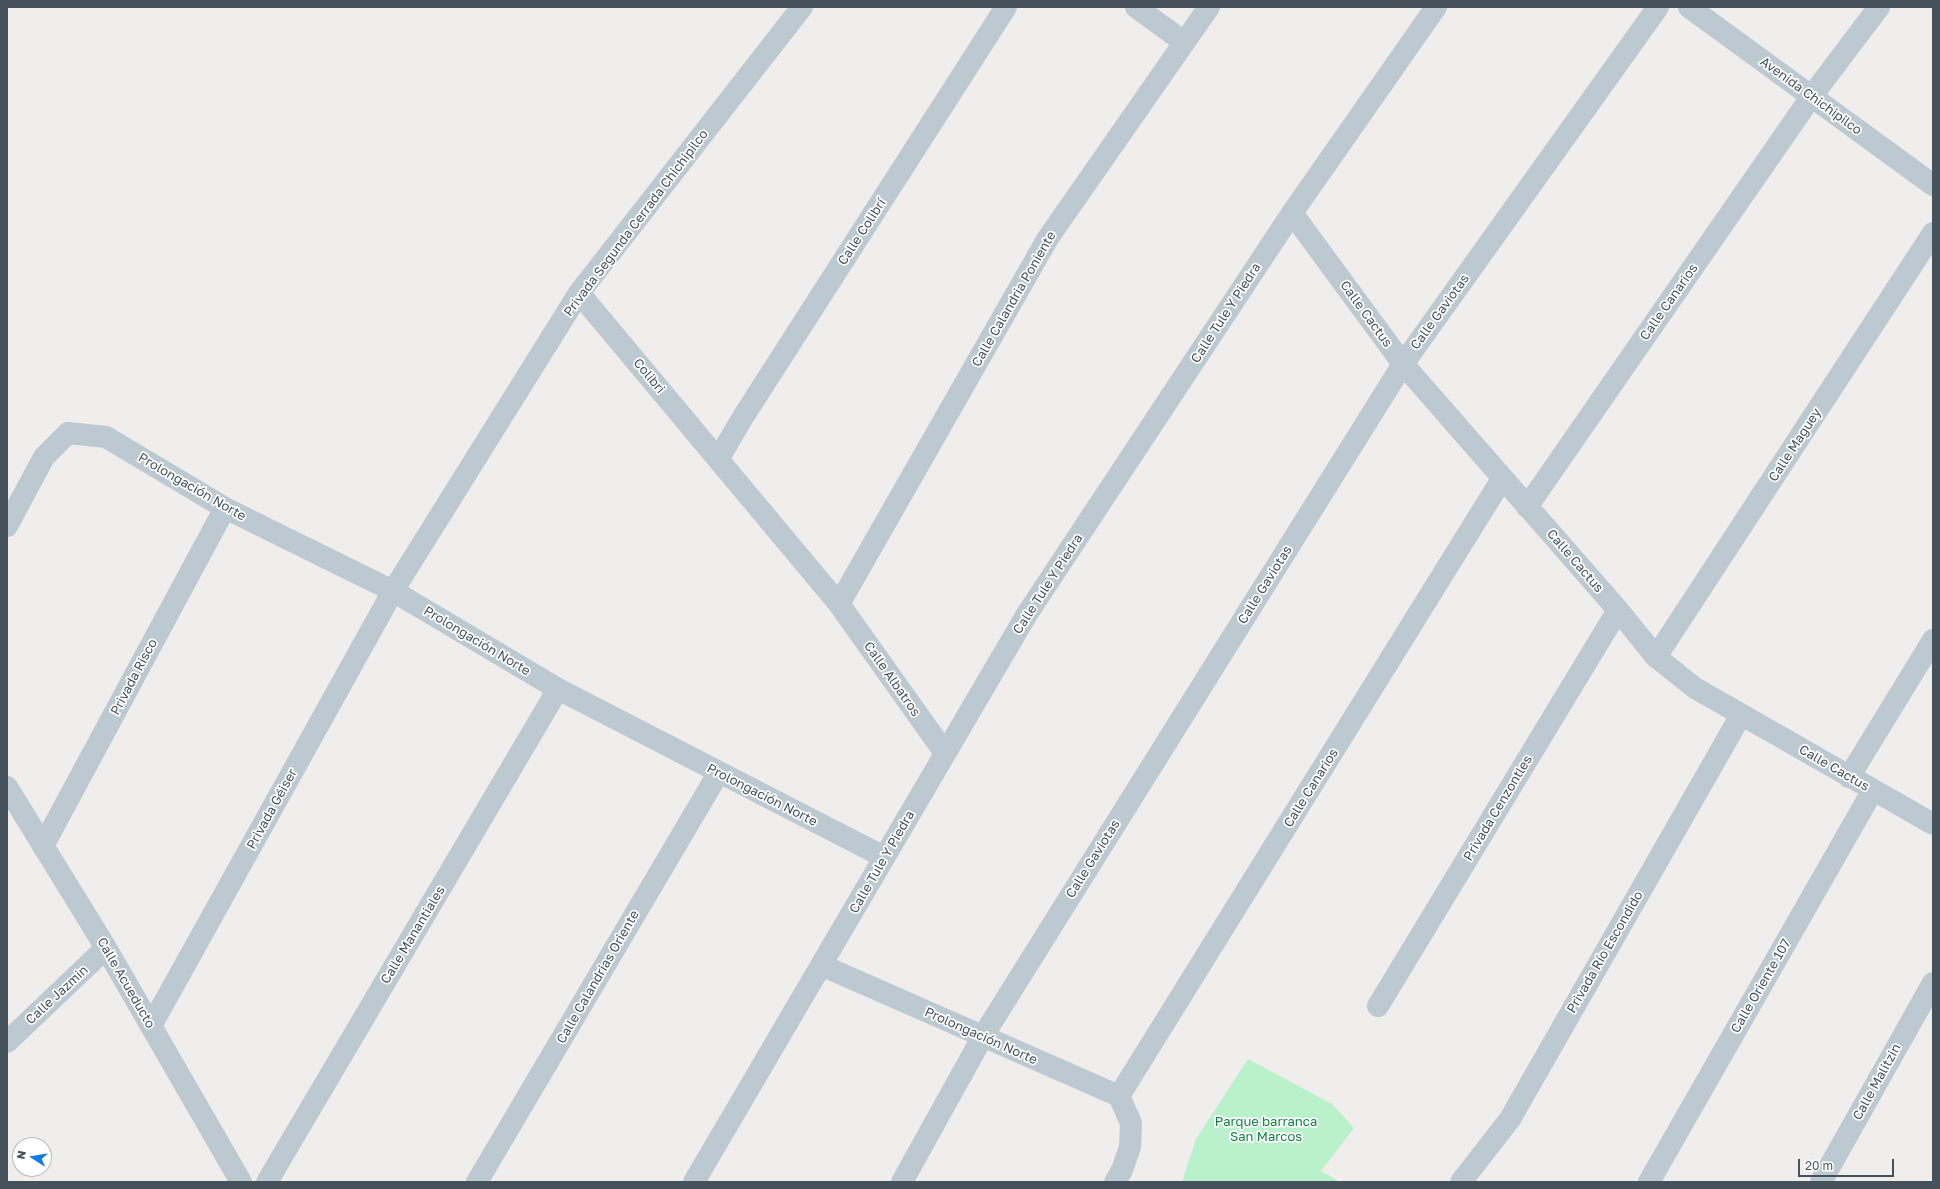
<!DOCTYPE html>
<html>
<head>
<meta charset="utf-8">
<style>
	body { margin:0 }
	#map { position:relative; width:1940px; height:1189px; overflow:hidden; background:#f0eded; font-family:"Golos Text",sans-serif }
	canvas { display:block }
	.frame { position:absolute; inset:0; border:8px solid #45525c; pointer-events:none }
	.north { position:absolute; left:12px; top:1137px; width:40px; height:40px; box-sizing:border-box; background:#fff; border:1px solid #b5babe; border-radius:50%; rotate:282deg; font-size:11px; font-weight:700; line-height:16px; text-align:center; color:#45525c }
	.north::after { content:''; display:block; margin:auto; width:14px; height:18px; background:#107ae8; clip-path:polygon(50% 0,100% 100%,50% 72%,0 100%) }
	.scale { position:absolute; left:1798px; top:1159px; width:96px; height:18px; box-sizing:border-box; border:2px solid #45525c; border-top:0; padding-left:5px; font-size:12px; line-height:14px; white-space:nowrap; color:#45525c; -webkit-text-stroke:3px #fff; paint-order:stroke }
</style>
</head>
<body>
<div id="map">
<canvas width="1940" height="1189"></canvas>
<div class="frame"></div>
<div class="north">N</div>
<div class="scale">20 m</div>
</div>
<script>
const ctx = document.querySelector('canvas').getContext('2d');
ctx.lineJoin = 'round';
function fill(path, color) { ctx.fillStyle = color; ctx.fill(path, 'evenodd'); }
const shape = rows => new Path2D(rows.map(r => 'M' + r).join(''));
function strokePath(path, color, width, dash) { ctx.strokeStyle = color; ctx.lineWidth = width; ctx.lineCap = dash ? 'butt' : 'round'; ctx.setLineDash(dash || []); ctx.stroke(path); }
function write(font, color, halo, rows, align = 'center') {
  ctx.font = font + ' "Golos Text",sans-serif'; ctx.lineWidth = 3.5; ctx.setLineDash([]); ctx.textBaseline = 'middle'; ctx.strokeStyle = halo; ctx.fillStyle = color; for (const [text, x, y, turn = 0] of rows) {
    ctx.save(); ctx.translate(x, y); ctx.rotate((+turn || 0) * Math.PI / 180); ctx.textAlign = isNaN(turn) ? turn : align; if (halo) ctx.strokeText(text, 0, 0); ctx.fillText(text, 0, 0); ctx.restore();
  }
}
fill(shape([
	[1248,1059,1332,1104,1354,1128,1321,1171,1340,1182,1182,1182,1196,1139]
]), '#b9f1cb');
strokePath(shape([
	[1136,7,1184,42],
	[1689,7,1933,185],
	[1292,213,1403,364,1618,610,1656,657,1695,688,1933,824],
	[579,293,839,604,945,753],
	[719,458,743,417,1006,7],
	[1527,507,1811,97,1879,7],
	[7,526,44,457,68,433,106,437,225,508,393,591,558,689,884,857],
	[839,604,1048,238,1209,7],
	[1656,657,1933,233],
	[1849,777,1933,640],
	[7,787,106,948,241,1182],
	[43,846,225,508],
	[821,965,1119,1096],
	[1378,1006,1618,610],
	[151,1026,393,591,579,293,802,7],
	[7,1042,106,948],
	[1119,1096,1502,479],
	[267,1182,558,689],
	[477,1182,719,772],
	[694,1182,1027,614,1292,213,1436,7],
	[902,1182,983,1036,1403,364,1658,7],
	[1115,1182,1122,1170,1130,1147,1131,1123,1119,1096],
	[1461,1182,1510,1119,1741,715],
	[1649,1182,1873,790],
	[1821,1182,1933,983]
]), '#bdc9d1', 22);
write('13px', '#45525c', '#fff', [
	["Avenida Chichipilco",1811,96,36],
	["Privada Segunda Cerrada Chichipilco",636,223,-53],
	["Calle Colibrí",862,232,-57],
	["Calle Calandria Poniente",1014,299,-60],
	["Calle Canarios",1669,302,-55],
	["Calle Gaviotas",1440,312,-54],
	["Calle Tule Y Piedra",1226,313,-57],
	["Calle Cactus",1366,314,54],
	["Colibri",649,376,50],
	["Calle Maguey",1795,445,-57],
	["Prolongación Norte",192,487,30],
	["Calle Cactus",1575,561,49],
	["Calle Tule Y Piedra",1048,584,-57],
	["Calle Gaviotas",1265,585,-58],
	["Prolongación Norte",477,641,31],
	["Privada Risco",134,677,-62],
	["Calle Albatros",892,679,55],
	["Calle Cactus",1834,768,30],
	["Calle Canarios",1311,788,-58],
	["Prolongación Norte",762,795,27],
	["Privada Cenzontles",1498,808,-59],
	["Privada Géiser",272,809,-61],
	["Calle Gaviotas",1093,859,-58],
	["Calle Tule Y Piedra",882,862,-60],
	["Calle Manantiales",413,935,-59],
	["Privada Río Escondido",1605,952,-60],
	["Calle Calandrias Oriente",598,977,-60],
	["Calle Acueducto",126,983,60],
	["Calle Oriente 107",1761,986,-60],
	["Calle Jazmin",57,995,-43],
	["Prolongación Norte",981,1036,24],
	["Calle Malitzin",1877,1082,-61]
]);
write('13px', '#128143', '#fff', [
	["Parque barranca",1266,1122],
	["San Marcos",1266,1137]
]);
</script>
</body>
</html>
